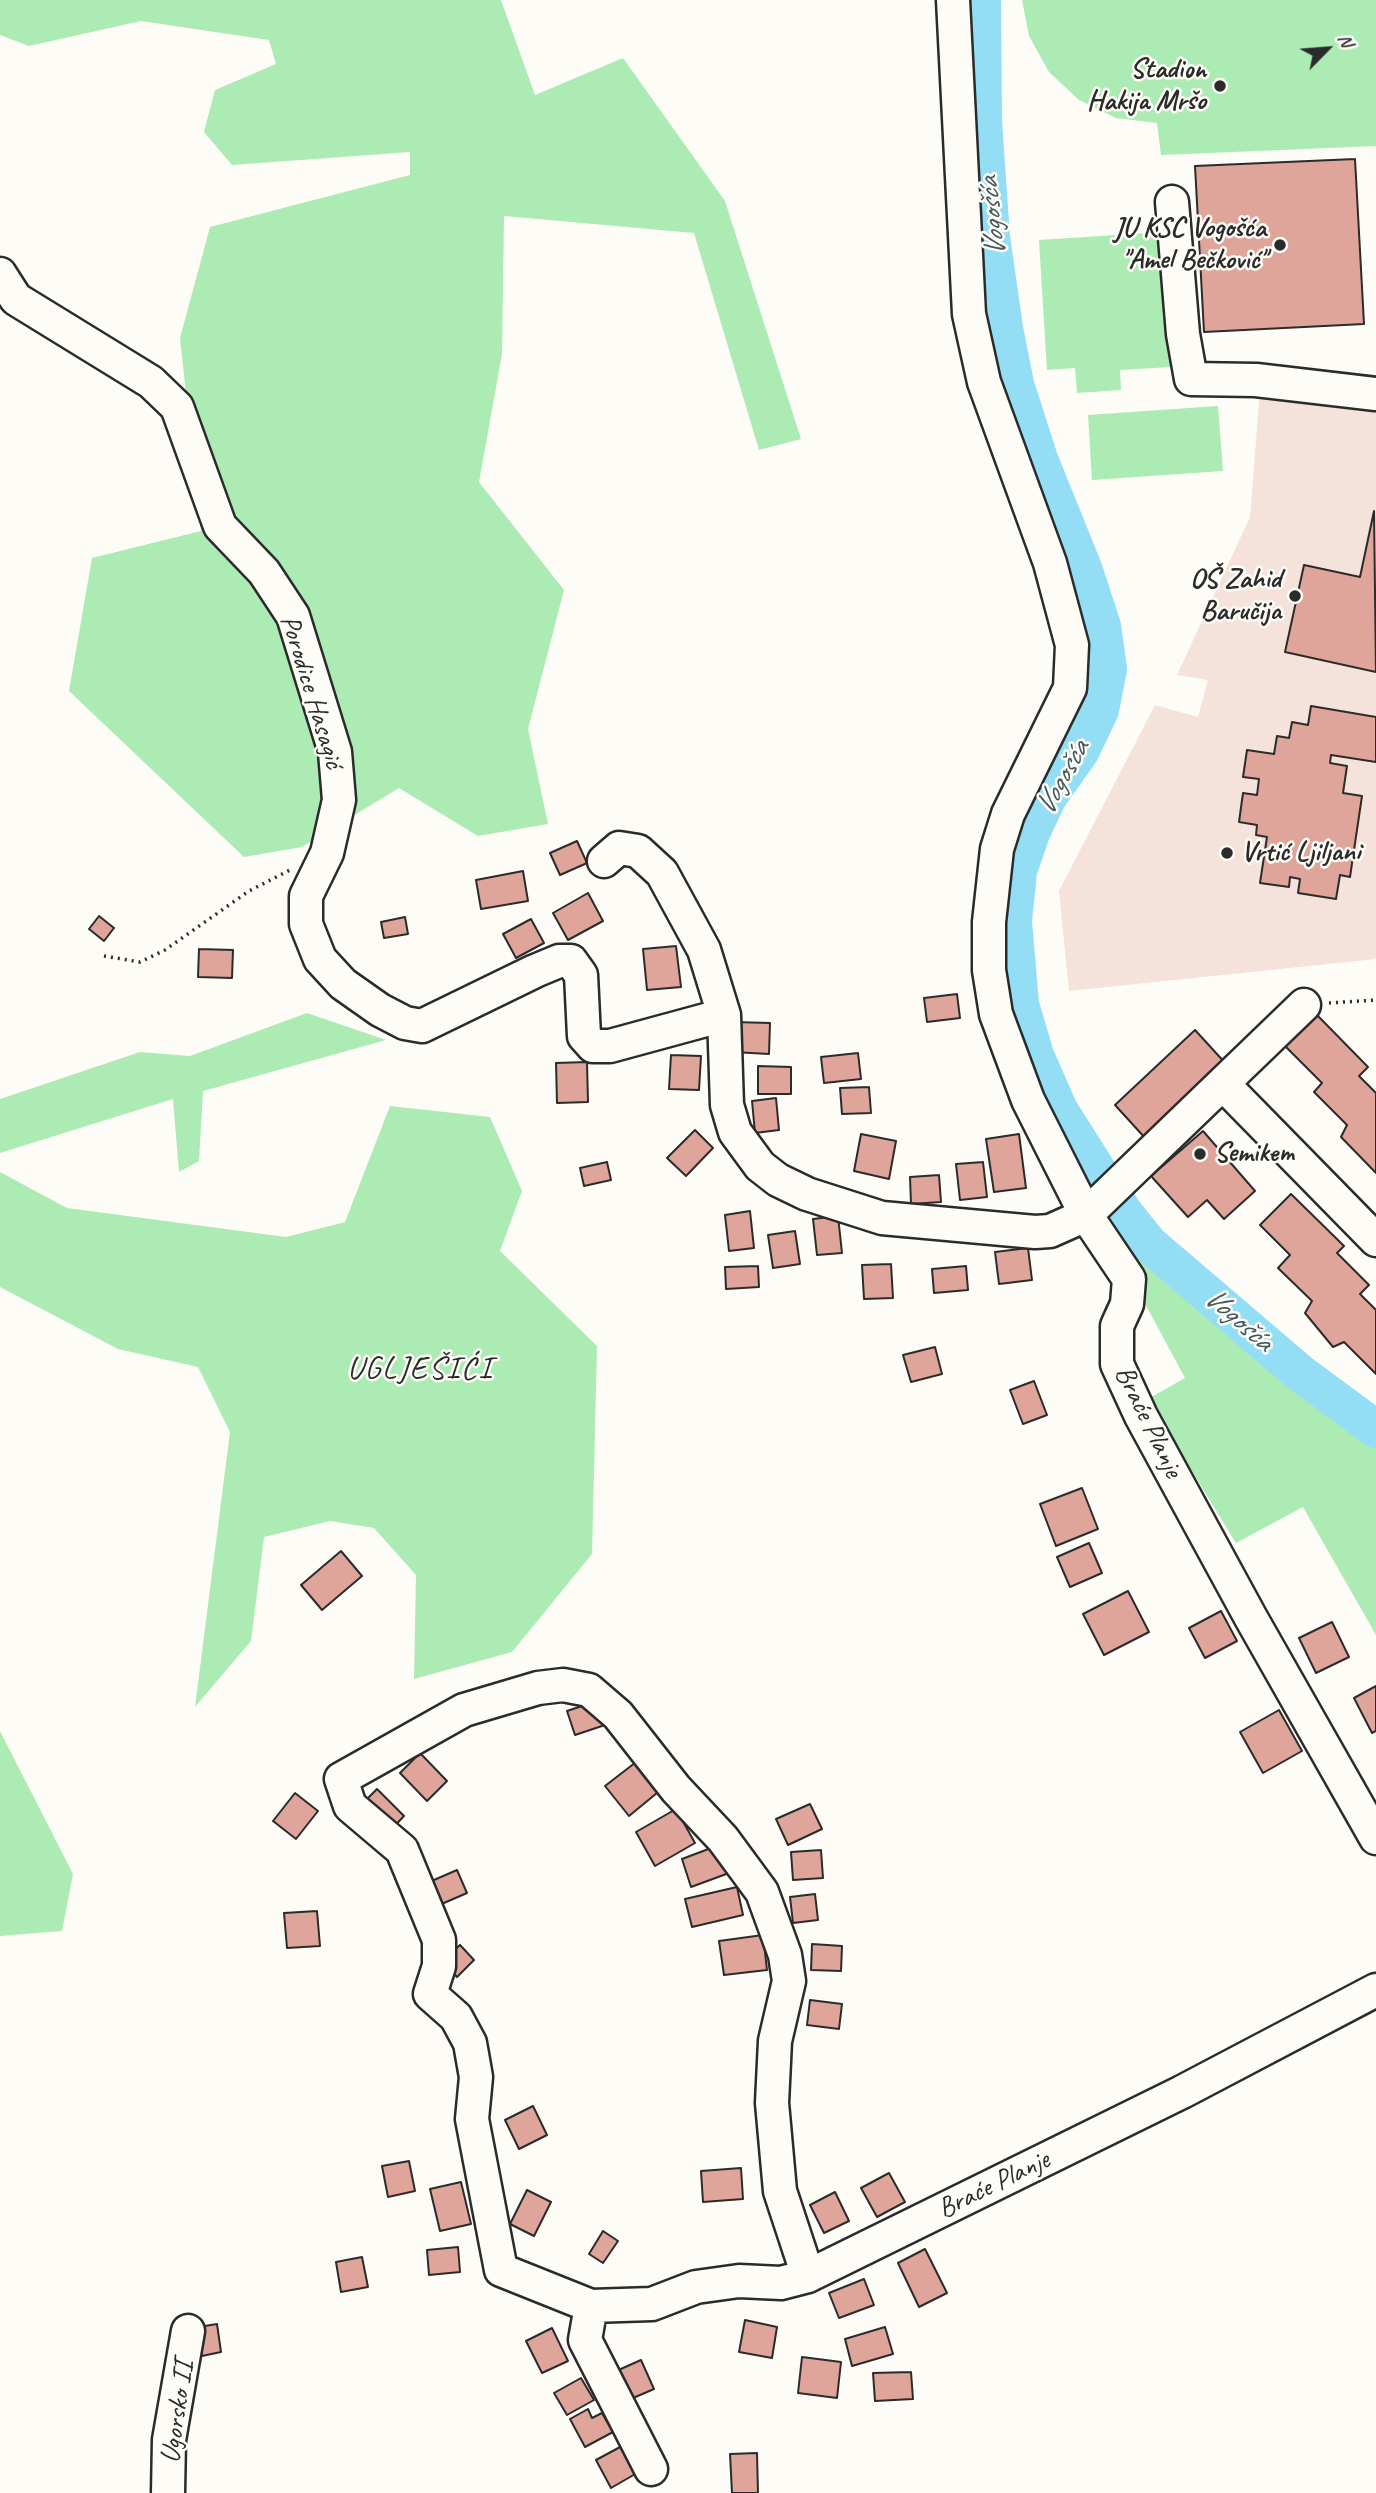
<!DOCTYPE html>
<html>
<head>
<meta charset="utf-8">
<style>
	body { margin:0 }
	#map { position:relative; width:1376px; height:2493px; overflow:hidden; background:#fdfcf7; font-family:Caveat,sans-serif }
	canvas { display:block }
	.north { position:absolute; left:1292px; top:14px; width:70px; height:70px; -webkit-text-stroke:5px #fdfcf7; paint-order:stroke; rotate:65deg; font-size:19px; font-weight:700; line-height:28px; text-align:center; color:#2b2b2b }
	.north::after { content:''; display:block; margin:auto; width:24px; height:32px; background:#2b2b2b; clip-path:polygon(50% 0,100% 100%,50% 72%,0 100%) }
</style>
</head>
<body>
<div id="map">
<canvas width="1376" height="2493"></canvas>
<div class="north">N</div>
</div>
<script>
const ctx = document.querySelector('canvas').getContext('2d');
ctx.lineJoin = 'round';
function fill(path, color) { ctx.fillStyle = color; ctx.fill(path, 'evenodd'); }
const shape = rows => new Path2D(rows.map(r => 'M' + r).join(''));
function strokePath(path, color, width, dash) { ctx.strokeStyle = color; ctx.lineWidth = width; ctx.lineCap = dash ? 'butt' : 'round'; ctx.setLineDash(dash || []); ctx.stroke(path); }
function write(font, color, halo, rows, align = 'center') {
  ctx.font = font + ' Caveat,sans-serif'; ctx.lineWidth = 5; ctx.setLineDash([]); ctx.textBaseline = 'middle'; ctx.strokeStyle = halo; ctx.fillStyle = color; for (const [text, x, y, turn = 0] of rows) {
    ctx.save(); ctx.translate(x, y); ctx.rotate((+turn || 0) * Math.PI / 180); ctx.textAlign = isNaN(turn) ? turn : align; if (halo) ctx.strokeText(text, 0, 0); ctx.fillText(text, 0, 0); ctx.restore();
  }
}
fill(shape([
	[1260,390,1376,405,1376,959,1069,991,1059,891,1155,705,1198,717,1208,680,1177,675,1250,517]
]), '#f4e2db');
fill(shape([
	[0,0,501,0,535,95,623,58,725,201,801,439,759,450,694,233,504,216,502,354,479,482,564,590,528,729,548,824,478,836,399,788,302,847,244,857,69,691,92,558,201,531,180,338,210,227,410,175,410,152,232,165,204,132,215,90,276,64,269,40,141,21,29,46,0,35],
	[1022,0,1376,0,1376,146,1161,155,1157,123,1116,118,1079,100,1049,72,1029,36],
	[1162,232,1171,367,1120,370,1121,390,1077,393,1075,368,1047,370,1039,240],
	[1218,406,1223,471,1092,480,1088,415],
	[1014,967,1020,1004,1035,1055,1059,1110,1124,1213,1149,1244,1300,1373,1376,1429,1376,1635,1303,1507,1236,1543,1148,1399,1185,1378,1143,1300,1086,1215,989,970],
	[307,1013,386,1040,203,1091,199,1161,179,1172,173,1099,0,1153,0,1099,140,1052,190,1056],
	[390,1106,490,1117,522,1191,500,1251,597,1346,592,1554,512,1652,414,1679,416,1575,374,1528,330,1521,264,1537,251,1641,195,1707,230,1432,198,1367,118,1349,0,1287,0,1172,67,1208,286,1237,345,1222],
	[0,1731,73,1874,62,1931,0,1936]
]), '#acebb3');
strokePath(shape([
	[982,0,983,121,991,237,1004,328,1015,384,1039,459,1083,568,1102,626,1108,669,1100,710,1080,752,1048,797,1031,833,1018,871,1013,921,1020,1004,1035,1055,1059,1110,1124,1213,1149,1244,1300,1373,1376,1429]
]), '#93def4', 38);
const building = shape([
	[1355,159,1364,324,1204,332,1195,166,1355,159],
	[1374,511,1376,672,1285,652,1304,565,1360,577,1374,511],
	[1311,706,1376,717,1376,762,1331,755,1330,763,1347,766,1343,793,1362,796,1350,877,1340,875,1336,899,1298,893,1300,879,1290,877,1289,887,1260,883,1267,837,1256,835,1257,825,1239,822,1243,793,1257,795,1259,779,1243,777,1247,750,1274,754,1277,736,1289,738,1292,722,1308,725,1311,706],
	[577,841,587,863,560,875,550,853,577,841],
	[523,871,528,901,481,909,476,880,523,871],
	[588,893,603,921,568,940,553,913,588,893],
	[99,916,114,928,104,941,89,929,99,916],
	[405,917,408,934,384,938,381,922,405,917],
	[531,919,544,943,516,958,503,934,531,919],
	[676,946,681,987,647,990,643,949,676,946],
	[199,949,233,950,232,978,198,977,199,949],
	[957,994,960,1018,927,1022,924,998,957,994],
	[1317,1015,1368,1067,1359,1076,1376,1093,1376,1173,1341,1137,1347,1125,1314,1092,1322,1083,1285,1046,1317,1015],
	[734,1022,770,1023,769,1054,733,1052,734,1022],
	[1195,1030,1227,1065,1146,1139,1115,1105,1195,1030],
	[858,1053,861,1079,824,1083,821,1057,858,1053],
	[671,1055,701,1056,699,1090,669,1089,671,1055],
	[587,1062,588,1102,557,1103,556,1063,587,1062],
	[758,1066,791,1067,791,1094,758,1094,758,1066],
	[869,1087,871,1113,842,1114,840,1088,869,1087],
	[776,1098,779,1130,755,1133,752,1101,776,1098],
	[695,1130,713,1148,686,1176,667,1158,695,1130],
	[1203,1131,1255,1191,1224,1219,1207,1200,1188,1217,1151,1176,1203,1131],
	[861,1134,896,1141,889,1179,854,1171,861,1134],
	[1019,1134,1026,1188,994,1192,986,1139,1019,1134],
	[607,1162,611,1180,584,1186,580,1168,607,1162],
	[983,1162,987,1197,960,1200,956,1164,983,1162],
	[939,1175,941,1202,911,1204,910,1177,939,1175],
	[1291,1194,1344,1246,1337,1253,1369,1285,1360,1294,1376,1310,1376,1374,1344,1342,1333,1347,1305,1313,1312,1301,1278,1268,1290,1255,1260,1225,1291,1194],
	[750,1211,754,1248,729,1251,725,1215,750,1211],
	[838,1216,842,1253,817,1255,813,1219,838,1216],
	[795,1231,800,1264,773,1268,768,1235,795,1231],
	[1028,1248,1032,1280,999,1284,995,1252,1028,1248],
	[891,1264,893,1298,864,1299,862,1265,891,1264],
	[758,1266,759,1287,726,1289,725,1267,758,1266],
	[966,1266,968,1290,934,1293,932,1269,966,1266],
	[935,1347,942,1374,911,1382,903,1355,935,1347],
	[1034,1381,1047,1415,1023,1424,1010,1390,1034,1381],
	[1082,1488,1098,1529,1056,1546,1040,1504,1082,1488],
	[1089,1543,1102,1573,1070,1587,1057,1557,1089,1543],
	[341,1551,362,1576,322,1610,301,1585,341,1551],
	[1128,1591,1149,1632,1104,1655,1083,1614,1128,1591],
	[1221,1611,1237,1641,1205,1658,1189,1628,1221,1611],
	[1332,1622,1349,1657,1316,1673,1299,1638,1332,1622],
	[1376,1686,1376,1731,1372,1733,1354,1698,1376,1686],
	[600,1700,608,1724,575,1735,567,1711,600,1700],
	[1279,1710,1302,1751,1263,1773,1240,1732,1279,1710],
	[420,1753,447,1781,427,1801,400,1773,420,1753],
	[640,1759,663,1788,629,1816,605,1786,640,1759],
	[377,1789,404,1816,388,1833,360,1806,377,1789],
	[295,1793,318,1811,296,1839,273,1821,295,1793],
	[810,1804,822,1829,788,1845,776,1819,810,1804],
	[676,1809,695,1843,655,1866,636,1832,676,1809],
	[719,1845,729,1873,691,1887,682,1859,719,1845],
	[821,1850,823,1878,793,1880,791,1852,821,1850],
	[457,1870,467,1893,437,1906,427,1883,457,1870],
	[737,1887,743,1915,692,1927,685,1899,737,1887],
	[815,1894,818,1920,793,1923,790,1897,815,1894],
	[317,1911,320,1946,287,1948,284,1913,317,1911],
	[763,1935,767,1970,724,1975,719,1941,763,1935],
	[812,1944,842,1946,841,1971,811,1970,812,1944],
	[460,1945,474,1960,457,1977,442,1961,460,1945],
	[810,2000,842,2004,839,2029,807,2025,810,2000],
	[533,2106,547,2135,519,2149,505,2120,533,2106],
	[409,2161,415,2191,388,2197,382,2166,409,2161],
	[741,2168,743,2199,703,2202,701,2171,741,2168],
	[889,2173,905,2202,877,2217,861,2188,889,2173],
	[461,2182,471,2224,440,2231,430,2189,461,2182],
	[527,2190,551,2202,534,2236,510,2224,527,2190],
	[835,2192,849,2221,824,2233,810,2205,835,2192],
	[603,2231,618,2241,603,2263,589,2254,603,2231],
	[458,2247,460,2272,429,2275,427,2250,458,2247],
	[925,2249,947,2293,919,2307,898,2263,925,2249],
	[362,2257,368,2287,341,2292,336,2262,362,2257],
	[864,2279,874,2305,839,2318,829,2293,864,2279],
	[745,2320,777,2327,772,2358,739,2352,745,2320],
	[217,2324,221,2352,197,2357,192,2328,217,2324],
	[885,2327,893,2354,852,2366,845,2339,885,2327],
	[552,2328,568,2361,542,2373,526,2341,552,2328],
	[802,2357,841,2362,837,2398,798,2393,802,2357],
	[641,2360,654,2389,626,2401,614,2372,641,2360],
	[911,2372,913,2399,875,2401,873,2373,911,2372],
	[581,2378,594,2400,567,2415,554,2393,581,2378],
	[588,2409,592,2418,602,2413,613,2432,585,2447,570,2419,588,2409],
	[622,2446,637,2473,611,2488,596,2460,622,2446],
	[757,2453,758,2493,732,2493,730,2454,757,2453]
]);
fill(building, '#dfa59a');
strokePath(building, '#2b2b2b', 2);
const minor = shape([
	[953,0,969,314,984,382,1050,563,1072,645,1070,688,1008,814,997,849,989,922,989,970,996,1014,1028,1100,1086,1215,1129,1279,1127,1304,1117,1326,1117,1364,1141,1416,1251,1618,1376,1838],
	[1172,202,1183,334,1191,379,1256,380,1376,394],
	[0,274,16,299,151,382,177,407,220,526,264,572,293,616,335,752,339,800,327,853,306,896,306,924,320,959,343,984,380,1010,405,1023,422,1026,535,971,559,961,571,961,581,975,584,1036,593,1046,610,1046,724,1015],
	[604,861,619,848,638,851,662,873,704,950,724,1015,727,1105,735,1132,760,1166,778,1180,807,1194,882,1218,1035,1232,1050,1231,1086,1215,1304,1005],
	[1223,1084,1376,1240],
	[808,2276,780,2191,772,2103,775,2041,789,1981,785,1955,762,1892,723,1839,676,1789,618,1715,589,1690,563,1685,538,1688,464,1710,341,1779,350,1806,402,1850,439,1940,439,1966,430,1994,456,2017,470,2043,476,2077,472,2119,501,2270,591,2306,652,2304,696,2287,739,2281,781,2283,808,2276,1182,2092,1376,1990],
	[591,2306,585,2340,651,2469],
	[168,2493,169,2440,188,2331]
]);
strokePath(minor, '#2b2b2b', 37);
strokePath(shape([
	[104,956,140,962,165,950,249,891,290,870],
	[1329,1003,1376,1000]
]), '#2b2b2b', 3.5, [2, 5]);
strokePath(minor, '#fdfcf7', 32);
for (const [x, y, r, color] of [
	[1220,86,7,"#2b2b2b"],
	[1280,245,7,"#2b2b2b"],
	[1295,596,7,"#2b2b2b"],
	[1227,853,7,"#2b2b2b"],
	[1200,1154,7,"#2b2b2b"]
]) { const dot = new Path2D(); dot.arc(x, y, r, 0, 2 * Math.PI); ctx.fillStyle = color; ctx.fill(dot); strokePath(dot, '#fdfcf7', 2.5); }
write('bold 28px', '#2b2b2b', '#fdfcf7', [
	["Stadion",1206,70],
	["Hakija Mršo",1206,102],
	["JU KSC Vogošća",1266,229],
	["\"Amel Bečković\"",1266,261],
	["OŠ Zahid",1281,580],
	["Baručija",1281,612],
	["Vrtić Ljiljani",1241,853,"left"],
	["Semikem",1214,1154,"left"]
], 'right');
write('28px', '#2b2b2b', '#fdfcf7', [
	["Porodice Hasagić",311,692,73],
	["Braće Planje",1148,1422,64],
	["Braće Planje",994,2185,-26],
	["Ugorsko II",178,2412,-82]
]);
write('italic 30px', '#45585d', '#fdfcf7', [
	["Vogošća",993,217,-96],
	["Vogošća",1063,778,-61],
	["Vogošća",1238,1320,41]
]);
ctx.letterSpacing = '2px';
write('32px', '#2b2b2b', '#fdfcf7', [
	["UGLJEŠIĆI",420,1370]
]);
ctx.letterSpacing = '0px';
</script>
</body>
</html>
